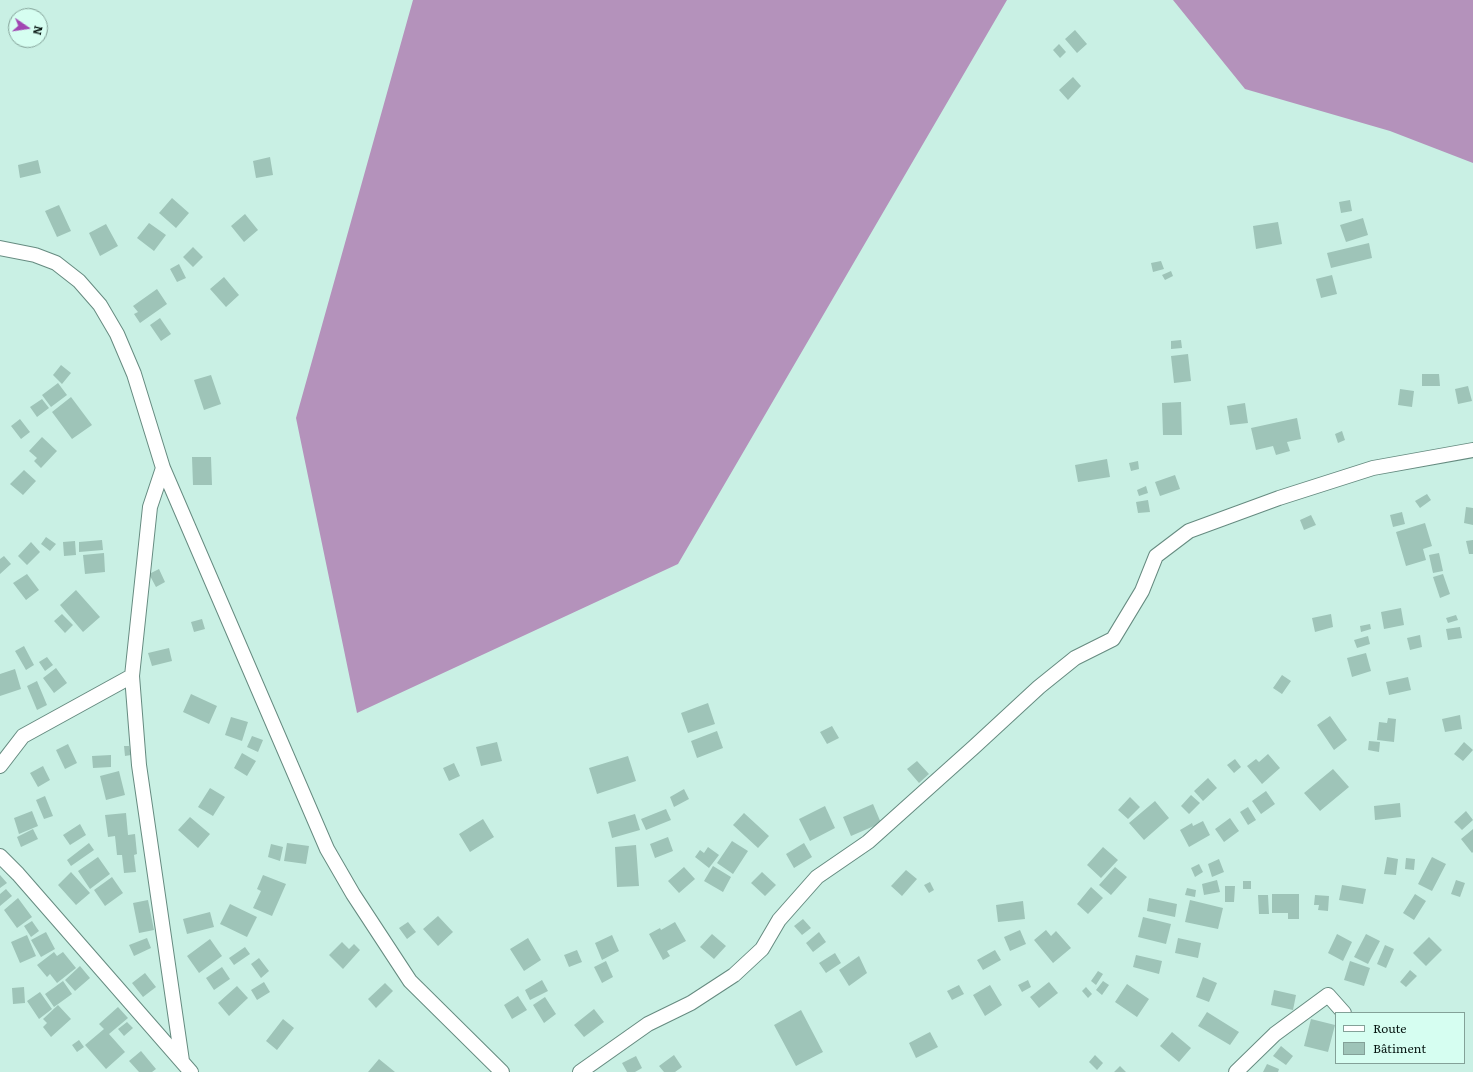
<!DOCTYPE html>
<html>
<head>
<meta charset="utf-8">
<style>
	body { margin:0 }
	#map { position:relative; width:1473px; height:1072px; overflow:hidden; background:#c9f0e4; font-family:Literata,serif }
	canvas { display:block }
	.legend { position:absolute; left:1335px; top:1012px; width:130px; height:52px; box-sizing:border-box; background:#d6fef1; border:1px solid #83a198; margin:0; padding:5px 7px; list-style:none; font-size:12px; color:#071612 }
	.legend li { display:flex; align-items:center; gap:8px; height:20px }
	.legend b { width:20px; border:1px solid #83a198 }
	.north { position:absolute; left:8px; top:8px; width:40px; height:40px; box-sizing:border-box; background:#d6fef1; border:1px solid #83a198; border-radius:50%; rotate:103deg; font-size:11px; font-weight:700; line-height:16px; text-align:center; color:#071612 }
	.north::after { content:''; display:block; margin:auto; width:14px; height:18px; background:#a147b2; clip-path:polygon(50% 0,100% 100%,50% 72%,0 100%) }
</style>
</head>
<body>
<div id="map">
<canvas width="1473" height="1072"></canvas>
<ul class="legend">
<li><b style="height:5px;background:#fff"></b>Route</li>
<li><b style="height:11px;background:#9ec4b8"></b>Bâtiment</li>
</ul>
<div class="north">N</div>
</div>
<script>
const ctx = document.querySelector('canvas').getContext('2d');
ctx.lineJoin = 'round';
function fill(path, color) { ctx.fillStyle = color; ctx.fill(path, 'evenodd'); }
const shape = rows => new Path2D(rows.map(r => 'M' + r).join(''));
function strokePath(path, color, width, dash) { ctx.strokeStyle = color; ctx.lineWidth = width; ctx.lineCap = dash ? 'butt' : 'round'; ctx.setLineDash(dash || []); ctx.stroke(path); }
fill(shape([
	[413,0,1007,0,678,564,357,713,296,418],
	[1173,0,1473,0,1473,163,1390,131,1245,89]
]), '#b492bb');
fill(shape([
	[1075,30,1087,44,1077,53,1065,39],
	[1059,44,1066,52,1060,58,1053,50],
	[1073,77,1081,86,1068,100,1059,90],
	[270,157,273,175,256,178,253,161],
	[38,160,41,173,20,178,18,165],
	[172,198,189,213,176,228,159,213],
	[1350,200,1352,211,1341,213,1339,202],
	[59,205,71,231,57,237,45,211],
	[245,214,258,230,244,242,231,226],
	[1363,218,1368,235,1346,242,1340,225],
	[1278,222,1282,244,1256,249,1253,226],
	[149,223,166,235,154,251,137,238],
	[106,224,118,246,100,256,89,233],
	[1369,243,1372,258,1331,268,1327,253],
	[193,247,203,257,193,267,183,257],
	[1161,261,1164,269,1153,272,1151,263],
	[179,264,186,278,177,282,170,269],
	[1171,271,1173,276,1165,280,1162,275],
	[1332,275,1337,294,1321,298,1316,279],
	[224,277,239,295,226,307,210,289],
	[157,289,167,304,140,323,134,314,138,312,133,306],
	[160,318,171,334,161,341,150,325],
	[1181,340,1182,348,1171,349,1171,341],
	[1188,354,1191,381,1174,383,1171,356],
	[61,365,71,373,62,384,53,375],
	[1422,374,1439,374,1440,386,1422,386],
	[211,375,221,404,204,410,194,380],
	[58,383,67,395,51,407,42,395],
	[1468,386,1472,401,1458,404,1455,389],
	[1400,389,1414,391,1412,407,1398,405],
	[71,397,92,425,72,439,52,412],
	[42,399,49,408,37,417,30,407],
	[1181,402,1182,435,1163,435,1162,403],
	[1245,403,1248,423,1230,425,1227,406],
	[1297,418,1301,439,1287,442,1290,451,1276,455,1273,446,1256,450,1251,428],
	[20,419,30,432,21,439,11,426],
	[1342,431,1345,440,1338,443,1335,434],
	[42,437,57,451,41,468,34,461,37,458,29,451],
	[192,457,211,457,212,485,193,485],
	[1107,459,1110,477,1078,482,1075,465],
	[1138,461,1139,469,1131,471,1129,463],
	[24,470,36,481,23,495,10,484],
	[1175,475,1180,489,1160,496,1155,482],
	[1146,486,1148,493,1139,496,1137,490],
	[1427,494,1431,500,1420,508,1415,501],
	[1148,500,1150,512,1138,513,1136,502],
	[1466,507,1473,508,1473,525,1464,523],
	[1402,512,1405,524,1393,527,1390,515],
	[1311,515,1316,525,1304,530,1300,520],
	[1425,523,1432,546,1423,549,1426,560,1406,566,1396,532],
	[46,537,56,544,50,551,41,544],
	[102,540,103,550,79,552,79,542],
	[1473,540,1473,554,1469,554,1466,541],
	[75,541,76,555,64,556,63,542],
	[31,542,40,552,27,565,18,556],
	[104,553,105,572,85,574,83,555],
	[1439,553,1443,571,1433,573,1429,555],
	[4,556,11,564,0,574,0,559],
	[159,569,165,582,156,587,149,574],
	[27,574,39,590,26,600,13,583],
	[1443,574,1450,594,1440,598,1433,577],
	[76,590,100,617,83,632,60,605],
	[1401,608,1404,625,1384,629,1381,612],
	[62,614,73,625,65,633,54,621],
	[1331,614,1333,627,1315,632,1312,618],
	[1456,615,1458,620,1448,623,1446,618],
	[202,619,205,629,194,632,191,622],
	[1370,624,1371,629,1361,632,1360,626],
	[1460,627,1462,638,1448,640,1446,629],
	[1420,635,1422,647,1410,650,1407,638],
	[1368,636,1370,644,1357,648,1354,640],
	[24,646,34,665,26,670,15,651],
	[169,648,172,661,152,666,148,653],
	[1366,653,1371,671,1352,677,1347,658],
	[47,657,53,665,45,671,39,662],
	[56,668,67,683,54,693,43,678],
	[15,669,21,689,0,696,0,674],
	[1282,675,1291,681,1282,694,1273,688],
	[1408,677,1411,690,1389,695,1386,682],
	[37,681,47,705,37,710,27,686],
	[191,694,217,706,209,724,183,712],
	[708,703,715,724,688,733,681,713],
	[1460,715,1462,729,1445,732,1442,719],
	[1330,716,1347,740,1334,750,1317,725],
	[231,717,248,722,242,741,225,735],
	[1388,718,1396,719,1394,742,1377,740,1379,722,1387,723],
	[832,726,839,738,827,744,820,732],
	[717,731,723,748,697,758,691,741],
	[252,736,263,740,258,752,247,747],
	[1369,741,1380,742,1379,752,1368,750],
	[497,742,502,761,481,766,476,747],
	[1464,742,1473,750,1463,761,1454,754],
	[68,744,77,763,65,769,56,750],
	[124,746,129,746,131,755,125,756],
	[242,753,256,761,247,776,234,768],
	[1268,754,1280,768,1262,784,1247,766,1256,759,1259,762],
	[111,755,111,767,93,768,92,756],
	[628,756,636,781,597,794,589,768],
	[1235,759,1241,767,1234,773,1227,765],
	[917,761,929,774,919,783,907,769],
	[454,763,460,776,449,781,443,768],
	[43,766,50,780,38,787,30,773],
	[1333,769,1349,787,1320,811,1304,793],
	[119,771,125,795,106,800,100,776],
	[1208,778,1217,788,1203,801,1194,791],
	[210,788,225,797,213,816,198,807],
	[684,789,689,799,674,807,670,797],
	[1266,791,1275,804,1261,814,1252,801],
	[1191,795,1200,803,1189,814,1181,806],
	[45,796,53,816,44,819,36,800],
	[1130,797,1140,807,1128,819,1118,810],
	[1155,801,1169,818,1144,840,1129,823],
	[1400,803,1401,817,1375,820,1374,806],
	[873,804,881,823,851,836,843,817],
	[825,806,835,828,810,841,799,819],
	[1248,807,1256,820,1248,825,1240,812],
	[666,809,671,820,646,830,641,819],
	[32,811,38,826,19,834,14,818],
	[1466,811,1473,820,1462,830,1454,822],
	[126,813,128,835,135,834,137,854,134,855,136,872,124,873,122,855,117,855,115,836,108,837,105,815],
	[744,813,769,836,758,848,733,825],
	[635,814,640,830,612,838,608,822],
	[190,817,210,834,198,848,178,830],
	[1230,818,1239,831,1224,842,1215,829],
	[483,819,494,837,470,852,459,834],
	[1203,821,1210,835,1189,847,1180,830,1192,823,1193,826],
	[80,824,86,835,70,845,63,835],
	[33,829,38,839,21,847,17,837],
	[1473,829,1473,852,1472,853,1461,839],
	[668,837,673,851,655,858,650,844],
	[732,841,748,851,733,874,717,863],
	[89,843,94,850,71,866,67,860],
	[287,843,309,846,306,864,284,861],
	[804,843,812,857,794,868,786,854],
	[271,844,283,847,280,861,268,857],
	[636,845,639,886,617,887,615,847],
	[708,847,719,855,709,868,695,857,700,850,704,853],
	[1103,847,1118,860,1101,878,1087,865],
	[98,857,110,874,90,889,78,871],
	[1387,857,1398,859,1396,875,1384,874],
	[1432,857,1446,864,1432,891,1418,884],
	[1406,858,1415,859,1414,870,1405,869],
	[1219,859,1224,872,1212,877,1208,864],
	[1199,864,1203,872,1195,877,1191,868],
	[713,866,731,877,723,892,704,881],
	[684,867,695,879,679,893,668,881],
	[1115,867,1127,877,1111,895,1099,885],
	[906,870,917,879,902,896,891,886],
	[71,872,90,893,76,905,58,885],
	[762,872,776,885,765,896,751,883],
	[0,875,7,883,0,888],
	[263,875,286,884,272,916,253,908,261,891,257,889],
	[112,877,123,893,105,906,94,890],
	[1217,880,1220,892,1204,895,1202,884],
	[1456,880,1465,883,1460,897,1451,894],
	[1243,881,1251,881,1251,889,1243,889],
	[930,882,934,890,929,893,924,885],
	[1342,885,1366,889,1363,904,1339,900],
	[1225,886,1235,886,1234,902,1225,902],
	[1091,887,1103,898,1088,914,1077,904],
	[1187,888,1196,890,1195,897,1185,895],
	[6,889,12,896,0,906,0,894],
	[1272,894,1299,894,1299,919,1288,919,1288,913,1272,913],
	[1415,894,1426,901,1414,920,1403,913],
	[1258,895,1268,895,1269,914,1259,914],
	[1315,895,1329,896,1328,911,1318,910,1319,905,1314,905],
	[18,898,32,917,17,928,4,910],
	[1149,898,1177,904,1175,917,1147,911],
	[148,900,154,930,139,933,133,903],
	[1190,900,1223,908,1218,929,1185,922],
	[1023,901,1025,919,998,922,996,905],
	[230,904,257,917,247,937,220,924],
	[210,912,214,927,187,934,183,919],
	[438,916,453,932,438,946,423,929],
	[1143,917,1171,924,1166,944,1138,937],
	[803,919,811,928,802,935,794,926],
	[32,921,39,931,31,937,24,926],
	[408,922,416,932,407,939,399,928],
	[675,922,686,941,667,951,670,956,663,960,649,934,660,928,661,930],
	[1020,930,1026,944,1010,951,1004,937],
	[1046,930,1051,936,1056,931,1071,948,1053,963,1034,940],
	[46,932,55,949,41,957,31,940],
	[819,932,826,942,813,952,806,943],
	[712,934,726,946,714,959,700,947],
	[1337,934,1352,942,1343,961,1328,953],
	[1366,934,1380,941,1368,964,1354,957],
	[27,935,36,956,20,963,11,942],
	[612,935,619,951,602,960,595,943],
	[1429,937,1442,950,1426,966,1413,953],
	[147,938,151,948,134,956,129,945],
	[528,938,541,960,524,971,510,949],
	[1178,938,1201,943,1198,958,1175,953],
	[210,939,222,956,199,973,187,956],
	[342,942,349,949,354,944,360,950,343,969,329,955],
	[1385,945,1394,949,1386,968,1377,964],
	[245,947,250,954,234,965,229,958],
	[577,950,582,962,569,967,564,955],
	[995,950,1001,960,983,970,977,960],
	[54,952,57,956,63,952,76,968,57,983,50,974,47,977,37,965],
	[835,953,841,963,826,973,819,963],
	[1136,955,1162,961,1159,974,1133,967],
	[859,956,867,973,849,986,839,970],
	[259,958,269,971,261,978,251,964],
	[606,961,613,977,602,983,594,967],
	[1350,961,1370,968,1364,986,1344,980],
	[80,966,90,978,75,991,65,980],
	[222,967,230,979,214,990,206,978],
	[1410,970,1417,976,1406,987,1400,982],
	[1098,971,1103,974,1096,985,1091,981],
	[145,973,156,987,143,997,132,983],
	[1203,977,1217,983,1209,1002,1196,997],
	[542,980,548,991,530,1000,525,990],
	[1028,980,1031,987,1022,992,1018,985],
	[63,981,72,994,54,1007,45,994],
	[1103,981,1109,985,1102,995,1096,990],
	[264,982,270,992,257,1000,251,990],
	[1049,982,1058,993,1039,1008,1030,997],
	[385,983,393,991,376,1008,368,999],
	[1127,984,1149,999,1137,1017,1115,1002],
	[959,985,964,994,952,1000,947,991],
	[990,985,1002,1005,985,1016,973,995],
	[237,986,248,998,229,1016,218,1003],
	[24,987,25,1003,13,1004,12,988],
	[1086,987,1092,994,1088,998,1082,991],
	[1274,990,1296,995,1293,1010,1271,1005],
	[40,992,52,1009,39,1019,27,1001],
	[518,996,527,1010,512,1019,504,1005],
	[545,997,556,1014,544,1023,533,1005],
	[58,1005,71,1019,51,1037,43,1027,47,1023,43,1019],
	[118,1007,128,1018,109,1034,125,1052,106,1069,85,1045,104,1029,99,1024],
	[594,1009,604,1022,584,1037,574,1025],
	[801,1010,823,1052,796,1066,774,1025],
	[1207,1012,1239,1032,1230,1045,1198,1026],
	[283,1019,294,1028,277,1050,266,1041],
	[1311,1019,1335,1025,1328,1052,1304,1046],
	[127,1022,133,1028,124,1036,118,1029],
	[930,1032,938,1047,916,1058,909,1043],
	[1172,1032,1191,1048,1179,1062,1160,1046],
	[79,1040,84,1047,77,1052,72,1045],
	[1281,1046,1293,1056,1286,1065,1273,1056],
	[141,1051,156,1069,152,1072,139,1072,129,1061],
	[674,1055,682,1067,675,1072,664,1072,659,1066],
	[1095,1055,1103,1063,1097,1070,1089,1062],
	[636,1056,642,1068,635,1072,627,1072,622,1063],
	[379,1059,395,1072,368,1072],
	[1267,1064,1279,1069,1278,1072,1263,1072],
	[1120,1066,1126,1072,1114,1072]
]), '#9ec4b8');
const minor = shape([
	[0,248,35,255,56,263,79,281,100,305,117,334,134,374,163,468,327,849,353,894,410,981,502,1072],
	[163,468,150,507,132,676,139,765,182,1061],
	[0,766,23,736,132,676],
	[0,856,18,874,191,1072],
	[580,1072,648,1024,691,1003,734,975,762,949,779,920,817,877,868,842,974,747,1039,687,1075,658,1113,639,1142,591,1156,556,1189,531,1279,498,1373,468,1473,450],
	[1236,1072,1275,1034,1328,995,1344,1013]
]);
strokePath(minor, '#668b80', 16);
strokePath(minor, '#fff', 14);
</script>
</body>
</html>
